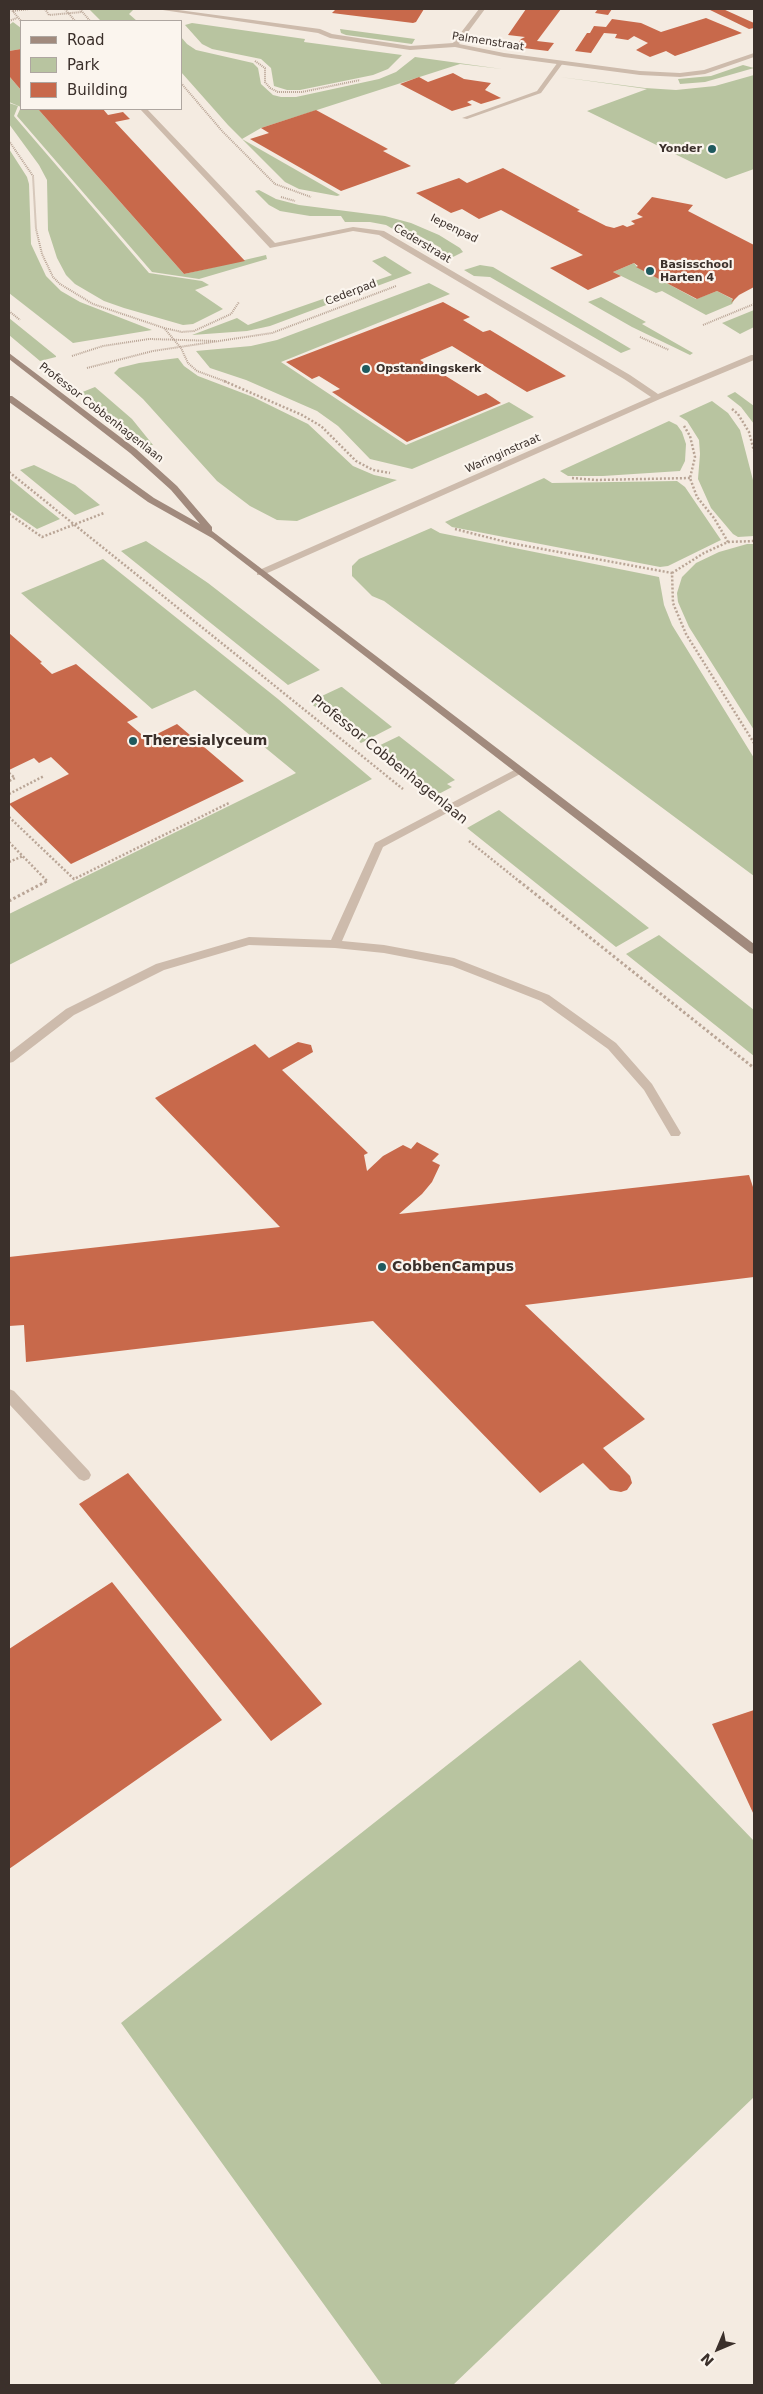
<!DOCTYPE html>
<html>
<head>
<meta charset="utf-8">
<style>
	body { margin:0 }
	#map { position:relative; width:763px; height:2394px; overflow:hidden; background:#f4ebe1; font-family:"DejaVu Sans",sans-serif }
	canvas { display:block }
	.frame { position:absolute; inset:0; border:10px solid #3b302b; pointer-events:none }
	.legend { position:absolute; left:20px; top:20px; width:162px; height:90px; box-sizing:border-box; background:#fbf5ee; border:1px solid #aea6a0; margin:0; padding:6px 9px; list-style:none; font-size:15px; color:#3b302b }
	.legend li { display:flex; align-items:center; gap:10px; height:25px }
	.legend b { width:25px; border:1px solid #aea6a0 }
	.north { position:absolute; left:693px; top:2324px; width:50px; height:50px; -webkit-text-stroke:4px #fbf5ee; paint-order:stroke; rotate:225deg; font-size:14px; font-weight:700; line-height:20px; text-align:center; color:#3b302b }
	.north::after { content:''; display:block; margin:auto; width:18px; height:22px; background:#3b302b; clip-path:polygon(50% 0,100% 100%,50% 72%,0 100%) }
</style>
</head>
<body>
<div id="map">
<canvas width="763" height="2394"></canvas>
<div class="frame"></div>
<ul class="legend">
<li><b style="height:6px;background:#a18a7d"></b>Road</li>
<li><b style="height:14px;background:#b8c4a0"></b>Park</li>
<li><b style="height:14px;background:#c8694b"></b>Building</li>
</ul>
<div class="north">N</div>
</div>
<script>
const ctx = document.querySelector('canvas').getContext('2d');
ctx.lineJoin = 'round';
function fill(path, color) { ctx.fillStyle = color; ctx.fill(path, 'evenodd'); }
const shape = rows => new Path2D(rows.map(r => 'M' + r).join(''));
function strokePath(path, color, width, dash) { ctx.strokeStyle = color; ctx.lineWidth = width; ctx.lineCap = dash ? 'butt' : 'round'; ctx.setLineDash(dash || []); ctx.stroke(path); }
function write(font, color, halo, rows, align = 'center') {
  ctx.font = font + ' "DejaVu Sans",sans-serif'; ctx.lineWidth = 4.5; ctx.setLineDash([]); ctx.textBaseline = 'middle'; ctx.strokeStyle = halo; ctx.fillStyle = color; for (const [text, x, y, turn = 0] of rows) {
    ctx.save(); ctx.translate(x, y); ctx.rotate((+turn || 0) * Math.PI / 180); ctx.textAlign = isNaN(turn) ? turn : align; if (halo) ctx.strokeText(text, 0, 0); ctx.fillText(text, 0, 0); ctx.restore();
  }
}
fill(shape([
	[89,9,134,9,129,14,137,21,101,21],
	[13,22,21,28,21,49,9,51,9,25],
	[192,23,305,39,304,42,402,55,388,69,373,75,300,90,287,90,274,86,271,68,261,59,212,49,202,44,185,25],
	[340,29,415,39,412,44,346,35,341,33],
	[181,37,187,44,196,50,253,63,258,68,261,84,273,95,281,97,296,97,379,79,396,72,415,57,502,69,460,64,261,128,242,139,340,195,337,196,299,189,285,182,228,125,181,72],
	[743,65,754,68,705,82,680,84,678,79,711,76],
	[754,75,754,169,726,179,587,111,647,89,560,77,645,88,676,90,715,86],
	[9,76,21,90,21,109,38,109,184,274,266,255,267,259,199,279,152,272,17,116,21,107,9,102],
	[9,103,18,106,14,116,149,273,202,281,209,285,195,290,223,309,193,324,183,325,124,308,104,301,75,284,66,275,57,258,48,230,47,180,39,165,9,124],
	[9,149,27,177,29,184,31,244,46,276,61,291,80,302,152,330,73,343,9,293],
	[259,190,276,199,299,205,385,216,411,223,439,235,460,248,463,252,447,260,441,256,441,248,416,234,400,233,386,225,370,222,345,222,341,216,310,216,280,211,269,205,255,191],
	[385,256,412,273,270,326,247,331,192,335,237,318,248,325,392,275,372,261],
	[634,263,637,267,696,299,717,291,734,300,732,304,706,315,662,291,656,293,613,272],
	[480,265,493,267,631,349,621,353,490,277,474,276,464,270],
	[429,283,450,294,281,362,406,445,509,402,534,417,412,469,370,459,338,426,317,411,246,380,210,368,196,351,251,346,277,340],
	[601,297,646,322,642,324,693,353,690,355,632,327,588,302],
	[754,310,754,327,740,334,722,323],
	[9,318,56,356,56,357,40,361,9,335],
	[178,358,184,366,198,376,253,397,308,424,353,466,374,475,397,480,297,521,277,520,250,506,217,481,143,399,114,373,119,368,139,363],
	[95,387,132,419,153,445,147,445,80,393],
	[735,392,754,406,754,424,741,407,727,396],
	[712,401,728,413,740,430,754,484,754,536,738,537,733,534,711,508,698,479,700,454,699,440,687,421,679,416],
	[669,421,677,425,682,432,686,444,685,461,680,471,603,476,568,476,560,471],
	[34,465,75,485,100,505,75,515,20,470],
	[9,478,42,505,60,519,37,529,9,510],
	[544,478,552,483,677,481,685,487,721,540,668,566,660,567,452,527,445,522],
	[431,528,440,533,659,577,664,605,672,625,754,758,754,876,384,601,372,596,352,576,352,566,359,559],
	[146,541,208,583,320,670,288,685,121,551],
	[747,544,754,544,754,730,689,627,678,602,677,593,682,577,696,563,719,552],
	[103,559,278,699,372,779,9,965,9,914,296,773,195,690,152,709,21,593],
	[341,687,342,687,392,727,361,743,309,702],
	[399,736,455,780,447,784,452,787,431,798,370,750],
	[499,810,649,928,616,947,467,828],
	[659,935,754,1010,754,1056,626,954],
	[580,1660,754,1841,754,2097,453,2385,382,2385,121,2023]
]), '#b8c4a0');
fill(shape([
	[336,9,424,9,416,22,413,23,332,13],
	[526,9,561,9,537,41,554,43,548,51,515,47,521,39,525,37,508,35],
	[598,9,612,9,608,15,595,13],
	[708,9,723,9,754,23,754,28,749,29],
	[706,18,742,33,675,56,666,51,650,57,636,50,648,43,634,36,628,40,615,38,617,34,604,33,591,53,575,51,587,33,590,33,594,26,606,27,612,19,641,23,661,32],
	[21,49,21,90,9,76,9,51],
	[453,73,464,79,491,83,485,90,501,98,481,104,472,100,467,102,472,105,452,111,400,84,419,77,428,82],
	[38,109,103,109,108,115,123,112,130,119,115,122,245,261,184,274],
	[316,110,388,149,383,151,411,166,341,191,250,139,269,133,261,128],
	[503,168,580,210,577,211,606,226,614,228,623,225,627,227,635,224,631,221,643,217,637,214,652,197,693,205,688,211,754,245,754,287,739,295,731,303,733,299,717,291,697,299,636,267,638,266,634,263,613,272,621,276,588,290,550,268,583,255,501,210,479,219,462,209,451,213,416,193,459,178,467,183],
	[443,302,470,317,463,320,483,332,490,330,566,376,527,392,452,346,420,360,478,396,486,393,501,403,407,442,332,392,340,389,319,376,312,379,286,362],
	[9,633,42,662,40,663,52,674,76,664,138,717,127,722,147,739,177,724,244,781,71,864,9,804,69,774,51,757,39,763,34,758,9,770],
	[298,1042,311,1045,313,1052,282,1070,368,1153,364,1155,367,1171,383,1156,403,1145,411,1149,417,1142,439,1154,432,1161,440,1165,432,1182,422,1194,399,1214,749,1175,754,1190,754,1277,525,1305,645,1419,603,1448,630,1476,632,1483,627,1490,621,1492,610,1490,583,1463,540,1493,373,1321,26,1362,24,1325,9,1326,9,1257,280,1227,155,1098,255,1044,269,1058],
	[128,1473,322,1704,271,1741,79,1504],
	[112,1582,222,1720,9,1869,9,1649],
	[754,1710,754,1815,712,1724]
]), '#c8694b');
strokePath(shape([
	[11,9,21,21],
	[45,9,49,15,82,12],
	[65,9,75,21],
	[80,9,90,21],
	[13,11,29,9],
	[9,21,17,18],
	[255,61,265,68,265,82,270,88,278,92,302,92,360,80],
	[181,83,223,132,275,184,311,197],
	[9,141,33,176,36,229,42,254,53,277,60,284,93,304,164,328,181,348,188,363,197,371,227,382],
	[281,197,295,201],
	[9,311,20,320],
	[703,325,754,304],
	[164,328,182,332,194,331,231,314,239,302],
	[640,337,669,350],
	[72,356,103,346,149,339,216,341],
	[87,368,153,351,272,333,396,286]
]), '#b9a596', 2, [1, 1]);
strokePath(shape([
	[224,381,302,415,321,426,356,461,373,470,390,473],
	[732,409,738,414,749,432,754,451],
	[684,426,690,436,695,457,690,478,697,497,714,518,728,542],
	[9,472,403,789],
	[572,478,596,480,690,478],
	[9,514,42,537,104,513],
	[455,529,510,543,672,573,673,603,686,634,754,743],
	[672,573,704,553,728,542,754,541],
	[9,773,15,778,9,781],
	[9,794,44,776],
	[9,817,74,879,229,803],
	[469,841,520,882],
	[9,842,47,881,45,882],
	[9,862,23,856]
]), '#b9a596', 2.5, [2, 2]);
strokePath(shape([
	[519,881,754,1068],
	[9,901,47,881]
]), '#b9a596', 3, [2.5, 2.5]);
fill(shape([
	[558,62,563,63,541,93,467,119,462,118,537,91,558,62],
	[520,767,525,770,524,772,383,847,342,941,384,945,454,958,549,995,616,1043,652,1084,681,1133,679,1136,671,1136,644,1090,608,1049,541,1001,452,966,384,953,335,948,249,945,164,970,74,1015,13,1062,9,1063,9,1053,66,1009,156,964,249,937,331,940,375,843,520,767],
	[9,1389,14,1391,89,1471,91,1475,89,1479,84,1481,79,1479,9,1404,9,1389]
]), '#cdbbac');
fill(shape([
	[156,9,171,9,320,29,332,34,410,46,453,43,479,9,485,9,459,44,504,53,640,71,680,73,704,70,754,53,754,57,705,74,680,77,640,75,504,57,455,47,410,50,330,38,318,33,156,9],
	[140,109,147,109,275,243,353,227,384,231,630,375,658,394,751,355,754,355,754,360,660,399,263,575,257,575,257,571,651,397,624,379,379,235,353,231,270,248,140,109]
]), '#cdbbac');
fill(shape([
	[9,353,136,449,177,486,212,527,212,531,754,944,754,954,750,953,212,538,148,502,9,402,9,396,12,396,154,498,200,524,171,490,130,453,9,359,9,353]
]), '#a18a7d');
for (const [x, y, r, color] of [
	[712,149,5,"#1f5a5e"],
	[650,271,5,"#1f5a5e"],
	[366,369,5,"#1f5a5e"],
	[133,741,5,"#1f5a5e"],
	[382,1267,5,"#1f5a5e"]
]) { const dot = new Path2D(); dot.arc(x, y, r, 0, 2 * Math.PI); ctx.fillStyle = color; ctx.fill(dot); strokePath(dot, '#fbf5ee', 2); }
write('11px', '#3b302b', '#fbf5ee', [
	["Palmenstraat",488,42,9],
	["Iepenpad",454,229,26],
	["Cederstraat",422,244,31],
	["Cederpad",351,293,-21],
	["Professor Cobbenhagenlaan",101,413,38],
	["Waringinstraat",503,454,-24]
]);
write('bold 11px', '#3b302b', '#fbf5ee', [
	["Yonder",702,149,"right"],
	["Basisschool",660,265],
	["Harten 4",660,278],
	["Opstandingskerk",376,369]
], 'left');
write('bold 14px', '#3b302b', '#fbf5ee', [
	["Theresialyceum",143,741],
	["CobbenCampus",392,1267]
], 'left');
write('14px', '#3b302b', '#fbf5ee', [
	["Professor Cobbenhagenlaan",389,760,39]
]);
</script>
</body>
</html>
